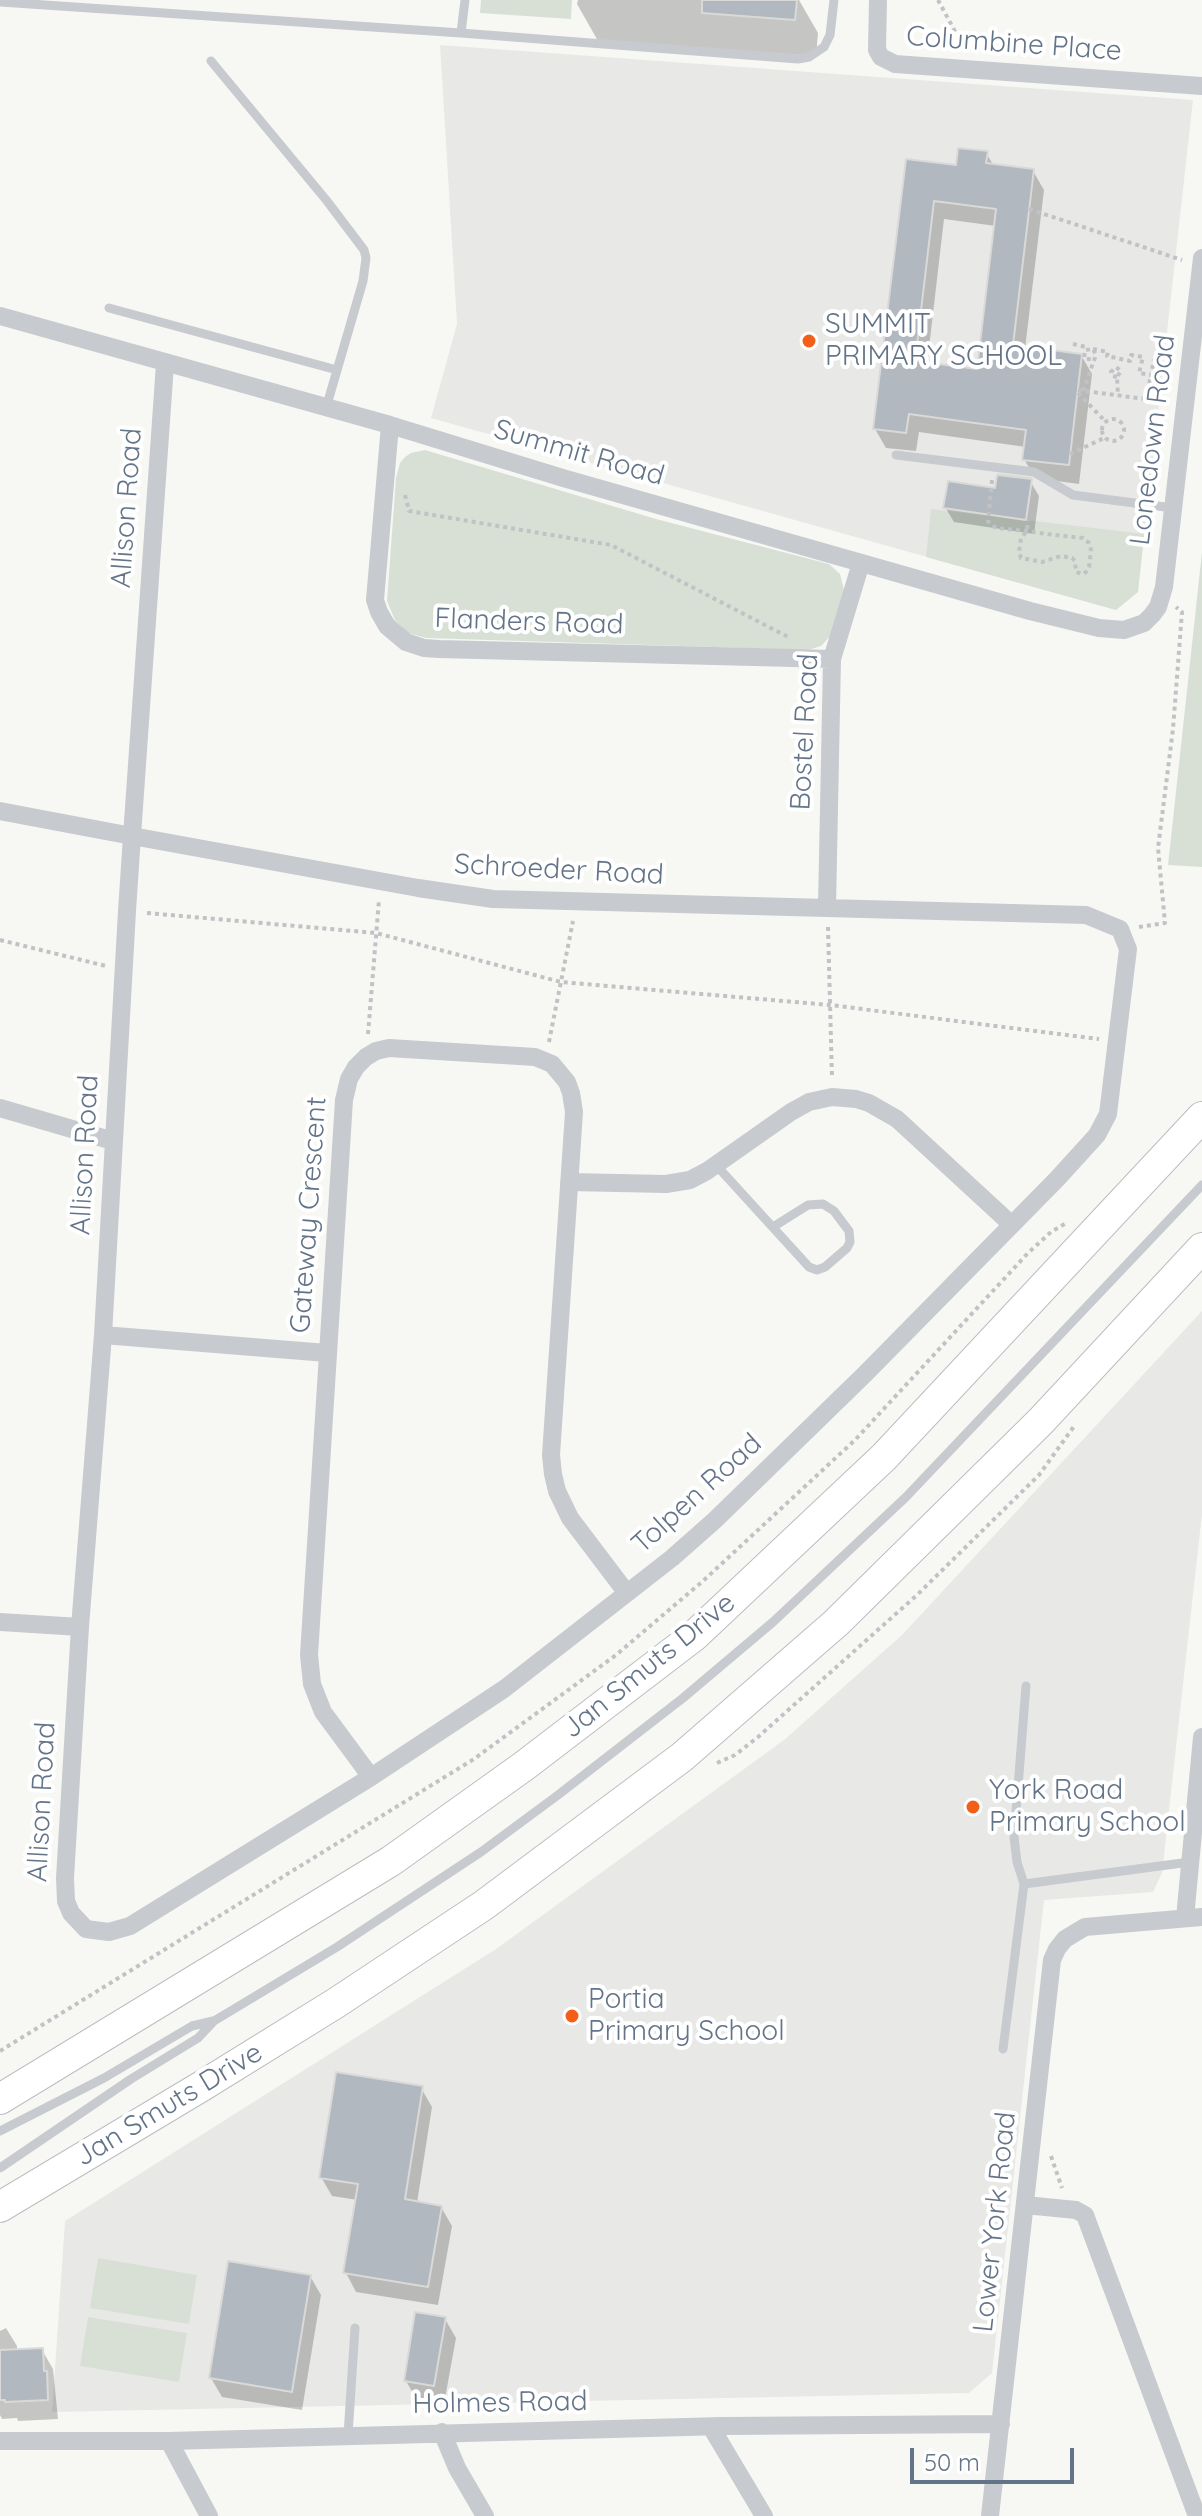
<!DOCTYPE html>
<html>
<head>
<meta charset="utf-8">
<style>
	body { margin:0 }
	#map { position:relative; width:1202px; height:2516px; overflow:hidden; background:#f7f8f4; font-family:Quicksand,sans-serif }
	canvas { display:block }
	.scale { position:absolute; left:910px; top:2448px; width:164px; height:36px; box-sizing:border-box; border:4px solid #647488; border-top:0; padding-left:10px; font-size:24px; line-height:28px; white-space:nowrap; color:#647488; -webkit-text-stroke:6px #fff; paint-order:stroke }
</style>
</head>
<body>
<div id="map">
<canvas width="1202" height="2516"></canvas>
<div class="scale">50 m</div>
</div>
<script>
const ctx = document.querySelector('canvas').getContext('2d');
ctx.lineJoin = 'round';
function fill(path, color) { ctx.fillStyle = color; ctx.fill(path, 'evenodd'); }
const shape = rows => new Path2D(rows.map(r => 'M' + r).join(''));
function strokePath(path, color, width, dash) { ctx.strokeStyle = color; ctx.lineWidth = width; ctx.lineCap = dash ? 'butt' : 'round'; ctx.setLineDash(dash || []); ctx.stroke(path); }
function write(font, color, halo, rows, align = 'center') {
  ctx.font = font + ' Quicksand,sans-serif'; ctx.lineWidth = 8; ctx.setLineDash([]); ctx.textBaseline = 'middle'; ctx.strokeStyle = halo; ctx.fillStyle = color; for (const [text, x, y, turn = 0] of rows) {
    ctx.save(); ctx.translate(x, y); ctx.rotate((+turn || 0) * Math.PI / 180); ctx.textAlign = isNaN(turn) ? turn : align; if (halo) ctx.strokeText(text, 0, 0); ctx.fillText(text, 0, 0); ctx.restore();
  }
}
fill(shape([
	[440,45,1193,100,1138,592,1116,610,431,418,457,324],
	[1202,1311,1202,1514,1162,1873,1153,1892,1044,1900,992,2373,969,2393,52,2412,65,2221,496,1949,784,1740,902,1635]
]), '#e8e9e7');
fill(shape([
	[481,0,572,0,571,19,480,13],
	[425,450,656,519,829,564,840,574,844,590,833,633,821,646,808,650,426,638,408,633,395,620,387,601,396,478,400,463,405,457,411,453],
	[997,473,1032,477,1027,520,1144,534,1138,592,1116,610,926,557,931,509,991,516],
	[1202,552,1202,867,1168,865],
	[98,2258,197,2275,189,2324,90,2308],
	[88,2317,187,2333,179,2382,80,2366]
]), '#d8e0d5');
fill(shape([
	[578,0,799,0,818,33,816,56,598,41,577,4],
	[986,153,994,166,1033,171,1044,190,1025,349,1081,355,1092,374,1079,484,1035,478,1024,459,1026,447,919,432,916,451,886,448,875,429,908,161,957,167],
	[944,219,996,226,979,371,927,365],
	[1030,481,1039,496,1034,534,954,522,945,507],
	[421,2088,432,2107,417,2203,441,2207,452,2226,438,2305,356,2292,346,2273,358,2200,332,2196,321,2177],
	[310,2276,321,2295,302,2410,222,2397,211,2378],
	[445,2319,456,2338,444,2404,417,2400,406,2381],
	[6,2328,17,2346,17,2351,42,2350,53,2369,58,2419,18,2421,17,2418,2,2419,0,2415,0,2331]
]), '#0003');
const building = shape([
	[702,0,797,0,795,20,702,13,702,0],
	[958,148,988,151,986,163,1034,169,1013,345,1082,354,1069,465,1022,460,1026,430,909,414,906,433,873,429,906,159,956,165,958,148],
	[934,201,996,209,977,369,915,361,934,201],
	[997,475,1032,479,1026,520,943,508,948,481,995,488,997,475],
	[336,2072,423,2086,405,2199,442,2206,428,2287,343,2273,358,2184,319,2178,336,2072],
	[228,2261,311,2275,292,2392,209,2378,228,2261],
	[415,2312,446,2317,434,2386,404,2381,415,2312],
	[43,2348,44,2371,47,2371,48,2400,5,2402,5,2400,0,2400,0,2350,43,2348]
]);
fill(building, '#b1b8bf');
strokePath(building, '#d9d9d7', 2);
const primary = shape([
	[0,2099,391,1861,524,1766,694,1636,884,1457,1202,1117],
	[0,2207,202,2086,336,2003,484,1905,682,1757,836,1623,1041,1421,1202,1248]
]);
strokePath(primary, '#babdc2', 32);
strokePath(shape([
	[938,0,965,50],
	[1029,209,1182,260],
	[1073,344,1086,347],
	[1093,349,1108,352,1107,356,1130,361,1131,355,1143,357,1139,373,1151,375,1154,359],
	[1117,377,1113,376,1111,372,1116,367,1121,371,1117,377,1118,396],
	[1078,390,1167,402],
	[1083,391,1096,355,1093,349,1085,350,1084,358,1093,360],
	[1078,393,1106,422],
	[1146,399,1151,375],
	'1102 430a11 11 0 1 1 22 0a11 11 0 1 1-22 0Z',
	[1070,454,1104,438],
	[992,480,988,521,990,524,996,528,1027,531,1046,534,1083,538,1089,543,1091,550,1089,567,1086,572,1083,574,1076,572,1075,561,1072,558,1061,556,1042,562,1021,558,1019,552,1021,538,1027,531,1028,520],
	[405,495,409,511,611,545,790,638],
	[147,913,376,933,561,982,830,1005,1099,1039],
	[828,927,832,1078],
	[1139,927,1165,923,1158,848,1173,729,1182,612,1176,607],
	[0,940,106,966],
	[368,1034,379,900],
	[549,1042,573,921],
	[717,1763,735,1755,758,1737,917,1595,1039,1475,1075,1425],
	[0,2051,474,1759,616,1655,703,1581,855,1440,1028,1253,1051,1232,1066,1223],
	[1051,2156,1062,2188]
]), '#c0c2c5', 4, [4, 4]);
strokePath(shape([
	[0,2,461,33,798,59,809,57,824,47,830,35,834,0],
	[461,33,465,0],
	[211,61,327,201,364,250,366,258,363,281,326,408],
	[109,308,337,370],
	[896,455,1034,472,1073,495,1173,508],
	[716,1165,809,1267,817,1270,825,1267,847,1248,850,1242,849,1231,834,1211,823,1204,808,1205,773,1227],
	[1024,1884,1190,1862],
	[1003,2049,1024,1884,1017,1862,1014,1837,1026,1686],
	[0,2131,104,2078,192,2026,213,2021],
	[0,2168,131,2079,198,2038,214,2021,337,1947,481,1852,558,1795,683,1698,773,1622,906,1497,1202,1185],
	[348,2435,355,2328]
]), '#c7cace', 9);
strokePath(shape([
	[878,0,877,50,881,57,895,64,1202,86],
	[0,316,390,425,563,478,1030,611,1099,628,1124,630,1144,623,1152,615,1158,607,1164,587,1202,258],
	[390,425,375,600,379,612,387,626,406,642,424,648,439,649,832,659],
	[0,811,132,836,418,888,493,899,1086,915,1120,929,1128,949,1108,1114,1097,1135,1057,1179,865,1374,715,1520,672,1558,504,1689,371,1777,130,1926,109,1932,86,1929,71,1913,66,1901,65,1878,80,1627,103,1335,127,911,132,836,165,364],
	[827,907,832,659,861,563],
	[0,1108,113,1141],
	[569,1182,666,1184,690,1180,707,1171,791,1112,809,1102,832,1097,856,1099,869,1103,897,1119,1012,1225],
	[103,1335,327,1353],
	[0,1622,80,1627],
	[371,1777,323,1712,312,1684,309,1655,344,1100,349,1079,356,1067,366,1057,376,1051,389,1048,535,1057,552,1064,567,1082,571,1093,574,1112,551,1455,553,1474,557,1491,570,1518,626,1592],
	[1185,1918,1202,1737],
	[1025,2205,1076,2210,1085,2215,1197,2516],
	[711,2427,764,2516],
	[442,2432,457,2468,485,2516],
	[0,2441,169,2441,723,2426,1001,2424],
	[169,2441,209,2516],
	[990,2516,1052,1960,1057,1949,1065,1939,1085,1927,1202,1917]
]), '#c7cace', 18);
strokePath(primary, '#fff', 30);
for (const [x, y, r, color] of [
	[809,341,8,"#f35f19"],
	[973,1807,8,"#f35f19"],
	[572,2016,8,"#f35f19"]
]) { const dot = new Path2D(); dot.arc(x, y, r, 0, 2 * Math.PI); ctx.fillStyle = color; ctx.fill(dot); strokePath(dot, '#fff', 3); }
write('28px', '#647488', '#fff', [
	["Columbine Place",1014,44,4],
	["Lonedown Road",1153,440,-83],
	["Summit Road",579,453,16],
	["Allison Road",127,508,-86],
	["Flanders Road",529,622,2],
	["Bostel Road",805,732,-87],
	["Schroeder Road",559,870,3],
	["Allison Road",85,1155,-87],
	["Gateway Crescent",309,1215,-86],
	["Tolpen Road",697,1494,-42],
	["Jan Smuts Drive",649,1666,-39],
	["Allison Road",42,1802,-87],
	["Jan Smuts Drive",169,2105,-31],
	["Lower York Road",995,2222,-84],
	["Holmes Road",500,2403,-1]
]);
write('28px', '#647488', '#fff', [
	["SUMMIT",825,325],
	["PRIMARY SCHOOL",825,357],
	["York Road",989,1791],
	["Primary School",989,1823],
	["Portia",588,2000],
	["Primary School",588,2032]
], 'left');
</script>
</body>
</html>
